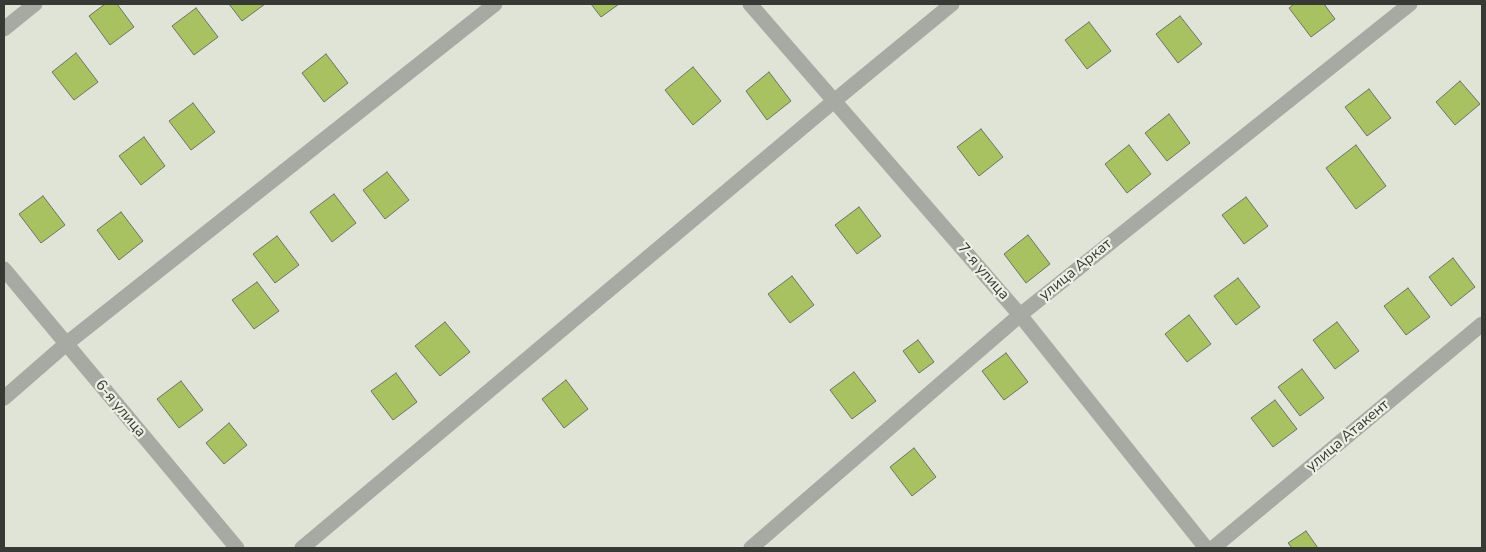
<!DOCTYPE html>
<html>
<head>
<meta charset="utf-8">
<style>
	body { margin:0 }
	#map { position:relative; width:1486px; height:552px; overflow:hidden; background:#dfe4d6; font-family:"Nunito Sans",sans-serif }
	canvas { display:block }
	.frame { position:absolute; inset:0; border:5px solid #373934; pointer-events:none }
</style>
</head>
<body>
<div id="map">
<canvas width="1486" height="552"></canvas>
<div class="frame"></div>
</div>
<script>
const ctx = document.querySelector('canvas').getContext('2d');
ctx.lineJoin = 'round';
function fill(path, color) { ctx.fillStyle = color; ctx.fill(path, 'evenodd'); }
const shape = rows => new Path2D(rows.map(r => 'M' + r).join(''));
function strokePath(path, color, width, dash) { ctx.strokeStyle = color; ctx.lineWidth = width; ctx.lineCap = dash ? 'butt' : 'round'; ctx.setLineDash(dash || []); ctx.stroke(path); }
function write(font, color, halo, rows, align = 'center') {
  ctx.font = font + ' "Nunito Sans",sans-serif'; ctx.lineWidth = 4.5; ctx.setLineDash([]); ctx.textBaseline = 'middle'; ctx.strokeStyle = halo; ctx.fillStyle = color; for (const [text, x, y, turn = 0] of rows) {
    ctx.save(); ctx.translate(x, y); ctx.rotate((+turn || 0) * Math.PI / 180); ctx.textAlign = isNaN(turn) ? turn : align; if (halo) ctx.strokeText(text, 0, 0); ctx.fillText(text, 0, 0); ctx.restore();
  }
}
const building = shape([
	[105,4,117,4,134,27,110,45,89,16,105,4],
	[229,4,265,4,242,21,229,4],
	[591,4,619,4,601,17,591,4],
	[1294,4,1324,4,1335,19,1311,37,1289,8,1294,4],
	[196,8,218,37,194,55,172,26,196,8],
	[1180,16,1202,44,1178,63,1156,34,1180,16],
	[1089,22,1111,51,1087,69,1065,40,1089,22],
	[76,53,98,82,74,100,52,72,76,53],
	[326,54,348,83,324,102,302,73,326,54],
	[693,67,721,101,693,125,665,90,693,67],
	[769,72,791,101,767,120,746,91,769,72],
	[1460,81,1480,104,1455,125,1436,102,1460,81],
	[1369,89,1391,118,1367,136,1345,107,1369,89],
	[193,103,215,132,191,150,169,121,193,103],
	[1169,114,1190,143,1167,161,1145,133,1169,114],
	[981,129,1003,157,979,176,957,147,981,129],
	[144,137,165,166,141,185,119,156,144,137],
	[1129,145,1151,174,1127,193,1105,164,1129,145],
	[1356,145,1386,186,1356,209,1326,168,1356,145],
	[387,172,409,200,385,219,363,190,387,172],
	[334,194,356,223,332,242,310,212,334,194],
	[43,196,65,225,41,243,19,214,43,196],
	[1246,197,1268,226,1244,244,1222,215,1246,197],
	[859,207,881,236,857,254,835,225,859,207],
	[121,212,143,241,119,260,97,230,121,212],
	[1028,235,1050,264,1026,283,1004,254,1028,235],
	[277,236,299,265,275,283,253,254,277,236],
	[1453,258,1475,287,1451,306,1429,277,1453,258],
	[792,276,814,305,790,323,768,294,792,276],
	[1238,278,1260,307,1236,325,1214,296,1238,278],
	[257,282,279,311,254,329,232,300,257,282],
	[1408,288,1430,317,1406,335,1384,306,1408,288],
	[1189,315,1211,344,1187,362,1165,334,1189,315],
	[445,322,470,352,440,376,415,346,445,322],
	[1337,322,1359,351,1335,369,1313,340,1337,322],
	[918,340,934,362,919,373,903,351,918,340],
	[1006,353,1028,382,1004,400,982,371,1006,353],
	[1302,369,1324,398,1300,416,1278,387,1302,369],
	[854,372,876,401,852,419,830,390,854,372],
	[396,373,417,402,393,420,371,391,396,373],
	[566,380,588,409,564,428,542,399,566,380],
	[181,381,203,410,179,428,157,399,181,381],
	[1275,400,1297,429,1273,447,1251,418,1275,400],
	[229,423,247,445,224,464,206,443,229,423],
	[914,448,936,477,912,496,890,467,914,448],
	[1306,531,1318,548,1292,548,1288,543,1306,531]
]);
fill(building, '#a8c261');
strokePath(building, '#6e7266', 1);
strokePath(shape([
	[750,4,1020,315,1206,548],
	[4,29,35,4],
	[4,269,237,548],
	[4,398,66,344,495,4],
	[302,548,834,101,952,4],
	[751,548,1020,315,1410,4],
	[1213,548,1482,324]
]), '#a7a9a3', 15);
write('15px', '#373934', '#ecf1e3', [
	["улица Аркат",1076,270,-39],
	["7-я улица",983,272,49],
	["6-я улица",120,409,50],
	["улица Атакент",1348,436,-40]
]);
</script>
</body>
</html>
